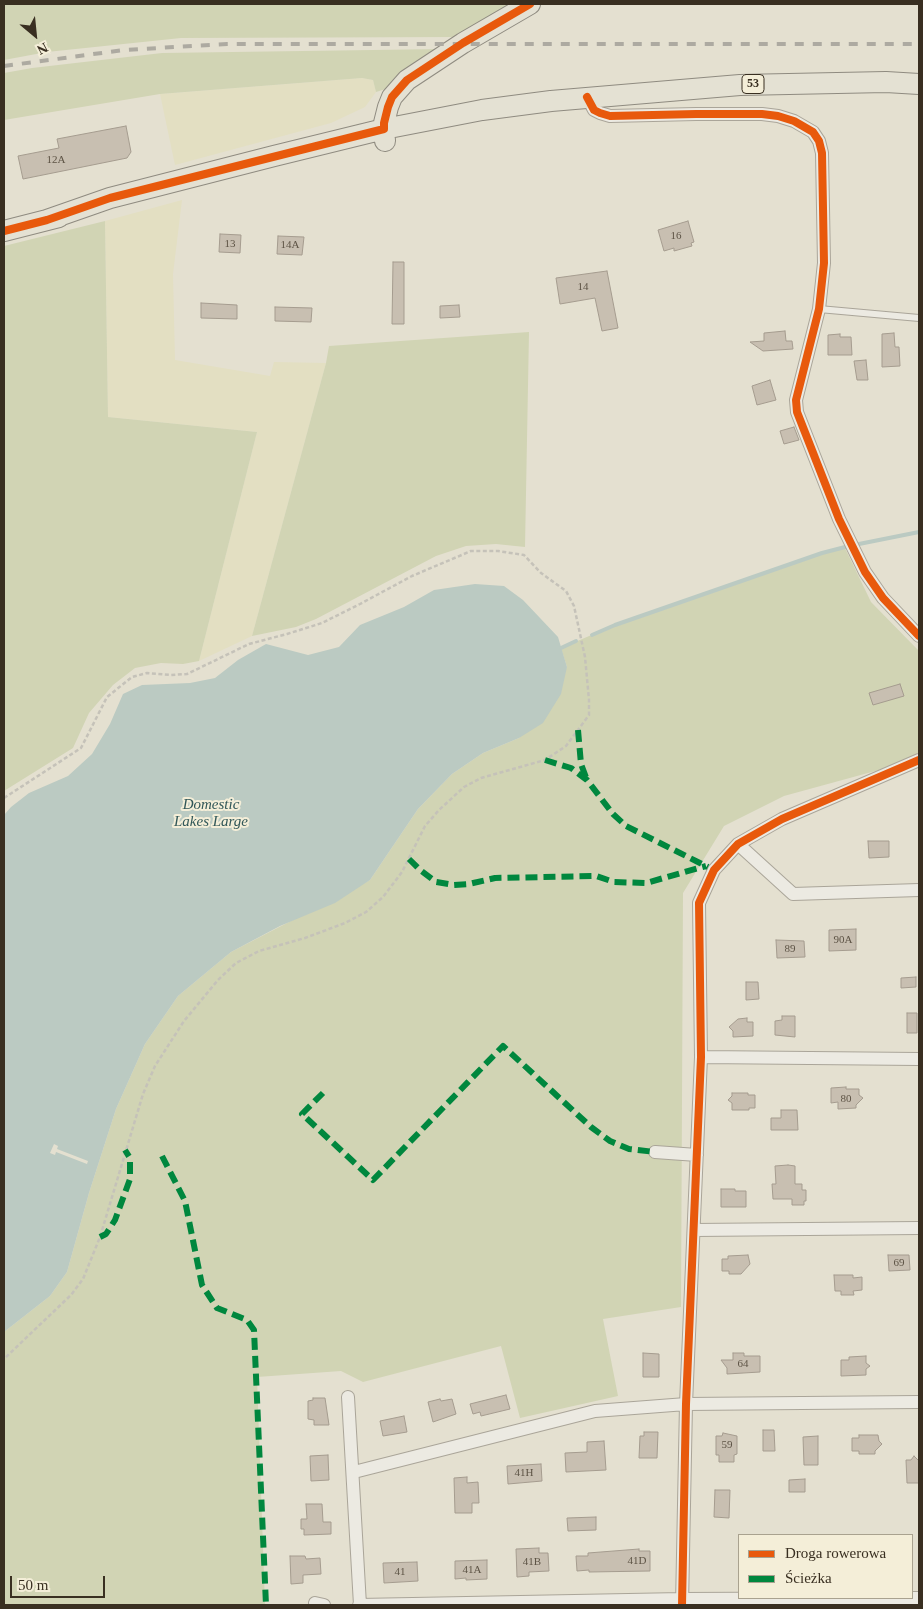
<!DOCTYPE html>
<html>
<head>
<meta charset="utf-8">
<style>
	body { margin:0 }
	#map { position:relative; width:923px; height:1609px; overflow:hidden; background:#e4e0d0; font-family:"Times New Roman",serif }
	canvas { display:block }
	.frame { position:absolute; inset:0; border:5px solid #392f21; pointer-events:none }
	.legend { position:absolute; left:738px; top:1534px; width:175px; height:65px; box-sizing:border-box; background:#f4eed8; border:1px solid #a9a28f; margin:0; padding:6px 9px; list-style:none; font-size:15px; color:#392f21 }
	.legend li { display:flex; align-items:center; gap:10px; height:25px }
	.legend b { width:25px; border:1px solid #a9a28f }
	.north { position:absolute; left:10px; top:10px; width:50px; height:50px; -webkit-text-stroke:4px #f4eed8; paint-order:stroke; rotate:152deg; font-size:14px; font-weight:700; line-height:20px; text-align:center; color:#392f21 }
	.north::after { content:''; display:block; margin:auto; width:18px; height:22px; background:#392f21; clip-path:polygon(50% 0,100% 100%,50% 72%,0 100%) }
	.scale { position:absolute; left:10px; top:1576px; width:95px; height:22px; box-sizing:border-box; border:2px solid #392f21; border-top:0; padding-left:6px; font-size:15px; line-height:18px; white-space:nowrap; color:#392f21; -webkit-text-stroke:4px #f4eed8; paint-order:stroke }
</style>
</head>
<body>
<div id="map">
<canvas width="923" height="1609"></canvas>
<div class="frame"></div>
<ul class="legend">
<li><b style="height:6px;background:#e8590c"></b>Droga rowerowa</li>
<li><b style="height:6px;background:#00873e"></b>Ścieżka</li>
</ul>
<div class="north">N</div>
<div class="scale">50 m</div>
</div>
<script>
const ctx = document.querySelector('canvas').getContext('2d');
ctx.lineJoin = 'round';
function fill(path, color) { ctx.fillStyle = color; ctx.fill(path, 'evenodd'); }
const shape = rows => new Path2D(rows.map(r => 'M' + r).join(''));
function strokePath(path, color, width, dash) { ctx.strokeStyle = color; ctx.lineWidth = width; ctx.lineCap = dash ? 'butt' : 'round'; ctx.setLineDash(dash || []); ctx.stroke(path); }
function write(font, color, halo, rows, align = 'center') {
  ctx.font = font + ' "Times New Roman",serif'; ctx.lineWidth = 4; ctx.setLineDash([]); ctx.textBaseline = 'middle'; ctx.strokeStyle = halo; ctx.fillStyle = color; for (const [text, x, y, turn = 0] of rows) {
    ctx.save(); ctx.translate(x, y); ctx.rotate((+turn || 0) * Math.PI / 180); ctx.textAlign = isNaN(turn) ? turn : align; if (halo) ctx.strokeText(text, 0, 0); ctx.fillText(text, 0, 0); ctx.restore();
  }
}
fill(shape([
	[362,78,373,80,376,92,365,107,331,123,175,165,160,94],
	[182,200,173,274,175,360,270,376,274,362,326,363,252,636,199,661,257,432,108,417,105,221]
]), '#e3dfc2');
fill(shape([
	[4,4,515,4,459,37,181,38,47,52,4,60],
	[443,49,389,88,376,92,373,80,362,78,160,94,4,120,4,73,32,68,162,53],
	[105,221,108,417,257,432,199,661,183,664,161,663,135,668,113,685,89,713,73,748,4,791,4,246],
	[529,332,525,547,496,544,466,546,436,556,316,619,296,627,252,636,326,363,329,346],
	[845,548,871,602,919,651,919,759,784,796,724,826,683,893,681,1307,603,1319,618,1396,520,1418,501,1346,363,1382,341,1371,257,1377,265,1605,4,1605,4,1332,50,1296,67,1272,89,1193,116,1109,145,1044,178,996,231,952,370,880,418,809,452,774,483,753,519,738,567,667,561,648,615,625,822,553]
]), '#d1d4b4');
fill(shape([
	[475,584,504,586,523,600,558,637,567,667,561,694,543,723,519,738,483,753,452,774,418,809,370,880,335,903,280,926,231,952,178,996,145,1044,116,1109,89,1193,67,1272,50,1296,4,1332,4,815,11,807,29,793,68,776,92,754,110,724,123,694,142,685,190,683,215,678,238,660,266,644,308,655,339,647,360,625,404,607,434,590]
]), '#bbcac2');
fill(shape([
	[54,1144,58,1146,57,1149,88,1161,87,1164,56,1152,55,1155,50,1153]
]), '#e4e0d0');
strokePath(shape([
	[859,544,919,532],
	[592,635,615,625,822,553,849,546],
	[561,648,576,641]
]), '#bbcac2', 4);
const building = shape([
	[126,126,131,152,127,158,23,179,18,156,59,148,57,139,126,126],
	[688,221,694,242,691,243,692,246,674,251,674,248,664,251,658,230,688,221],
	[220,234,241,235,240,253,219,252,220,234],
	[278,236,304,237,302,255,277,254,278,236],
	[393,262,404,262,404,324,392,324,393,262],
	[607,271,618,328,602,331,595,298,560,304,556,278,607,271],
	[201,303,237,305,237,319,201,318,201,303],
	[459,305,460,317,440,318,440,306,459,305],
	[275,307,312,308,311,322,275,321,275,307],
	[785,331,786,341,792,341,793,349,763,351,750,342,764,341,764,333,785,331],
	[894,333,895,347,899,347,900,366,882,367,882,334,894,333],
	[840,334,840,337,851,337,852,355,828,355,828,335,840,334],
	[866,360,868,380,857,380,854,361,866,360],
	[770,380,776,400,757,405,752,386,770,380],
	[794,427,799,440,784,444,780,431,794,427],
	[900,684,904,696,873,705,869,693,900,684],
	[868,841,889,841,889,857,869,858,868,841],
	[856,929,856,950,829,951,829,930,856,929],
	[776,940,804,941,805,957,777,958,776,940],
	[916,977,916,987,901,988,901,978,916,977],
	[746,982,758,982,759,999,746,1000,746,982],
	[907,1013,917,1013,917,1033,907,1033,907,1013],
	[782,1016,795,1016,795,1037,775,1035,775,1021,782,1020,782,1016],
	[747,1018,747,1022,753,1022,753,1036,733,1037,733,1031,729,1027,738,1019,747,1018],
	[846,1087,846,1089,859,1089,859,1095,863,1098,856,1105,856,1108,838,1109,838,1102,831,1103,831,1088,846,1087],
	[732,1093,748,1093,748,1095,755,1095,755,1108,749,1108,749,1110,732,1110,732,1103,728,1100,732,1096,732,1093],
	[781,1110,797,1110,798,1130,771,1130,771,1118,781,1118,781,1110],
	[788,1165,795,1166,795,1184,802,1184,802,1190,806,1190,806,1201,804,1201,804,1205,792,1205,792,1199,773,1199,772,1184,776,1184,775,1166,788,1165],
	[721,1189,735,1189,735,1191,746,1191,746,1207,721,1207,721,1189],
	[748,1255,750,1264,741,1274,729,1274,729,1271,722,1271,722,1259,728,1259,728,1256,748,1255],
	[888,1255,909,1255,910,1270,889,1271,888,1255],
	[834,1275,853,1275,853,1278,862,1277,862,1290,853,1291,854,1295,841,1295,841,1291,835,1291,834,1275],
	[643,1353,659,1354,659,1377,643,1377,643,1353],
	[733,1353,744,1353,744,1356,760,1356,760,1372,727,1374,727,1368,721,1360,733,1360,733,1353],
	[866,1356,866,1363,870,1366,866,1369,866,1375,841,1376,841,1360,849,1360,849,1357,866,1356],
	[506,1395,510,1409,481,1416,480,1412,473,1414,470,1404,506,1395],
	[313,1398,325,1398,329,1425,314,1425,314,1420,308,1419,308,1401,313,1400,313,1398],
	[440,1399,441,1401,452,1399,456,1414,433,1422,428,1402,440,1399],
	[404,1416,407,1432,383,1436,380,1421,404,1416],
	[763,1430,774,1430,775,1451,763,1451,763,1430],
	[644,1432,658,1432,657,1458,639,1458,640,1436,644,1436,644,1432],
	[723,1433,737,1436,737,1454,734,1455,734,1462,719,1462,719,1455,716,1455,716,1436,722,1436,723,1433],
	[859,1435,878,1435,879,1441,882,1444,875,1451,875,1454,859,1454,859,1451,852,1451,852,1438,859,1438,859,1435],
	[818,1436,818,1465,804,1465,803,1437,818,1436],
	[604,1441,606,1470,566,1472,565,1453,587,1452,587,1442,604,1441],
	[328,1455,329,1480,311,1481,310,1456,328,1455],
	[914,1456,919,1461,919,1483,907,1483,906,1460,911,1460,914,1456],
	[541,1464,542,1481,508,1484,507,1466,541,1464],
	[467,1477,467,1483,478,1482,479,1503,472,1503,472,1513,455,1513,454,1478,467,1477],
	[805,1479,805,1492,789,1492,789,1480,805,1479],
	[715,1490,730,1490,729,1518,714,1517,715,1490],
	[306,1504,322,1504,323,1522,331,1522,331,1534,304,1535,304,1529,301,1529,301,1519,307,1519,306,1504],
	[596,1517,596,1530,568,1531,567,1518,596,1517],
	[539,1548,539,1553,548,1553,549,1571,529,1572,529,1576,517,1577,516,1549,539,1548],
	[639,1549,639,1551,650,1551,650,1571,589,1572,589,1570,577,1571,576,1556,588,1556,588,1553,639,1549],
	[290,1556,305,1556,306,1559,320,1558,321,1574,303,1575,303,1583,291,1584,290,1556],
	[487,1560,487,1579,466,1580,466,1578,455,1579,455,1561,487,1560],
	[417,1562,418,1581,384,1583,383,1563,417,1562]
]);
fill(building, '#c8bfb1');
strokePath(building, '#a59c8f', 1);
const lane = shape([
	[819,309,919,318]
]);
const street = shape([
	[587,97,594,110,600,113,610,116,696,114,762,114,778,116,794,121,813,132,819,141,822,153,824,263,819,309,796,400,797,412,839,519,865,572,883,598,919,636],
	[738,844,793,894,919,890],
	[701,1057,919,1059],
	[655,1152,697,1155],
	[694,1230,919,1228],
	[348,1397,360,1605],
	[354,1472,595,1411,686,1404,919,1402],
	[315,1603,324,1605],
	[359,1605,682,1599,919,1598],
	[682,1605,686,1404,701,1057,699,903,714,870,738,844,782,819,919,760]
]);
const primary = shape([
	[385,141,384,123,388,107,392,97,407,80,463,43,530,4],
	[47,220,110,198,274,156,384,129,482,110,551,101,740,85,886,82,919,84],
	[4,231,59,217]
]);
strokePath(lane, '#aaa599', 8);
strokePath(street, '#aaa599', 14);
strokePath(primary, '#8f8b80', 22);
strokePath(shape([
	[4,798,81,748,107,697,132,677,147,673,171,675,187,674,249,644,287,634,322,623,360,604,412,576,471,551,498,551,524,555,541,573,566,591,574,606,585,657,589,700,589,715,566,746,545,760,481,778,464,787,439,810,425,826,402,872,383,897,366,912,345,923,305,938,259,951,236,963,218,980,184,1021,155,1066,143,1094,100,1237,83,1279,71,1295,4,1359]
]), '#c5c2b9', 2.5, [4, 2.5]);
strokePath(lane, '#eceae2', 6);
strokePath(street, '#eceae2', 12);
strokePath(primary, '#e4e1d3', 20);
strokePath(shape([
	[4,66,124,50,227,44,919,44]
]), '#adaaa1', 4, [9, 9]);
strokePath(shape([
	[578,730,581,764,587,780],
	[545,760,571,768,587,780,613,814,626,826,708,867],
	[409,859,420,870,436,882,454,885,469,884,495,878,596,876,614,882,646,883,706,866],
	[323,1093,302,1114,373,1180,503,1046,591,1127,610,1141,629,1149,655,1152],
	[162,1156,185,1201,202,1285,217,1308,247,1320,254,1330,266,1605],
	[100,1237,106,1234,115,1220,130,1179,130,1158,125,1150]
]), '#00873e', 6, [12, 6]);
strokePath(shape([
	[587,97,594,110,600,113,610,116,696,114,762,114,778,116,794,121,813,132,819,141,822,153,824,263,819,309,796,400,797,412,839,519,865,572,883,598,919,636],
	[4,231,47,220,110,198,384,129,384,123,388,107,392,97,407,80,463,43,530,4],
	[682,1605,686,1404,701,1057,699,903,714,870,738,844,782,819,919,760]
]), '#e8590c', 8);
write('11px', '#5d5345', null, [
	["12A",56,160],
	["16",676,236],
	["13",230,244],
	["14A",290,245],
	["14",583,287],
	["90A",843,940],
	["89",790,949],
	["80",846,1099],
	["69",899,1263],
	["64",743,1364],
	["59",727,1445],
	["41H",524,1473],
	["41D",637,1561],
	["41B",532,1562],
	["41A",472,1570],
	["41",400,1572]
]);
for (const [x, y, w] of [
	[753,84,22]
]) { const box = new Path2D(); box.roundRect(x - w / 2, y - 9.5, w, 19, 4); ctx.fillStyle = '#f4eed8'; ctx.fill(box); strokePath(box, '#392f21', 1); }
write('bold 12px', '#392f21', null, [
	["53",753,84]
]);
write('italic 15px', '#315758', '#f4eed8', [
	["Domestic",211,805],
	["Lakes Large",211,822]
]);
</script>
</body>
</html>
